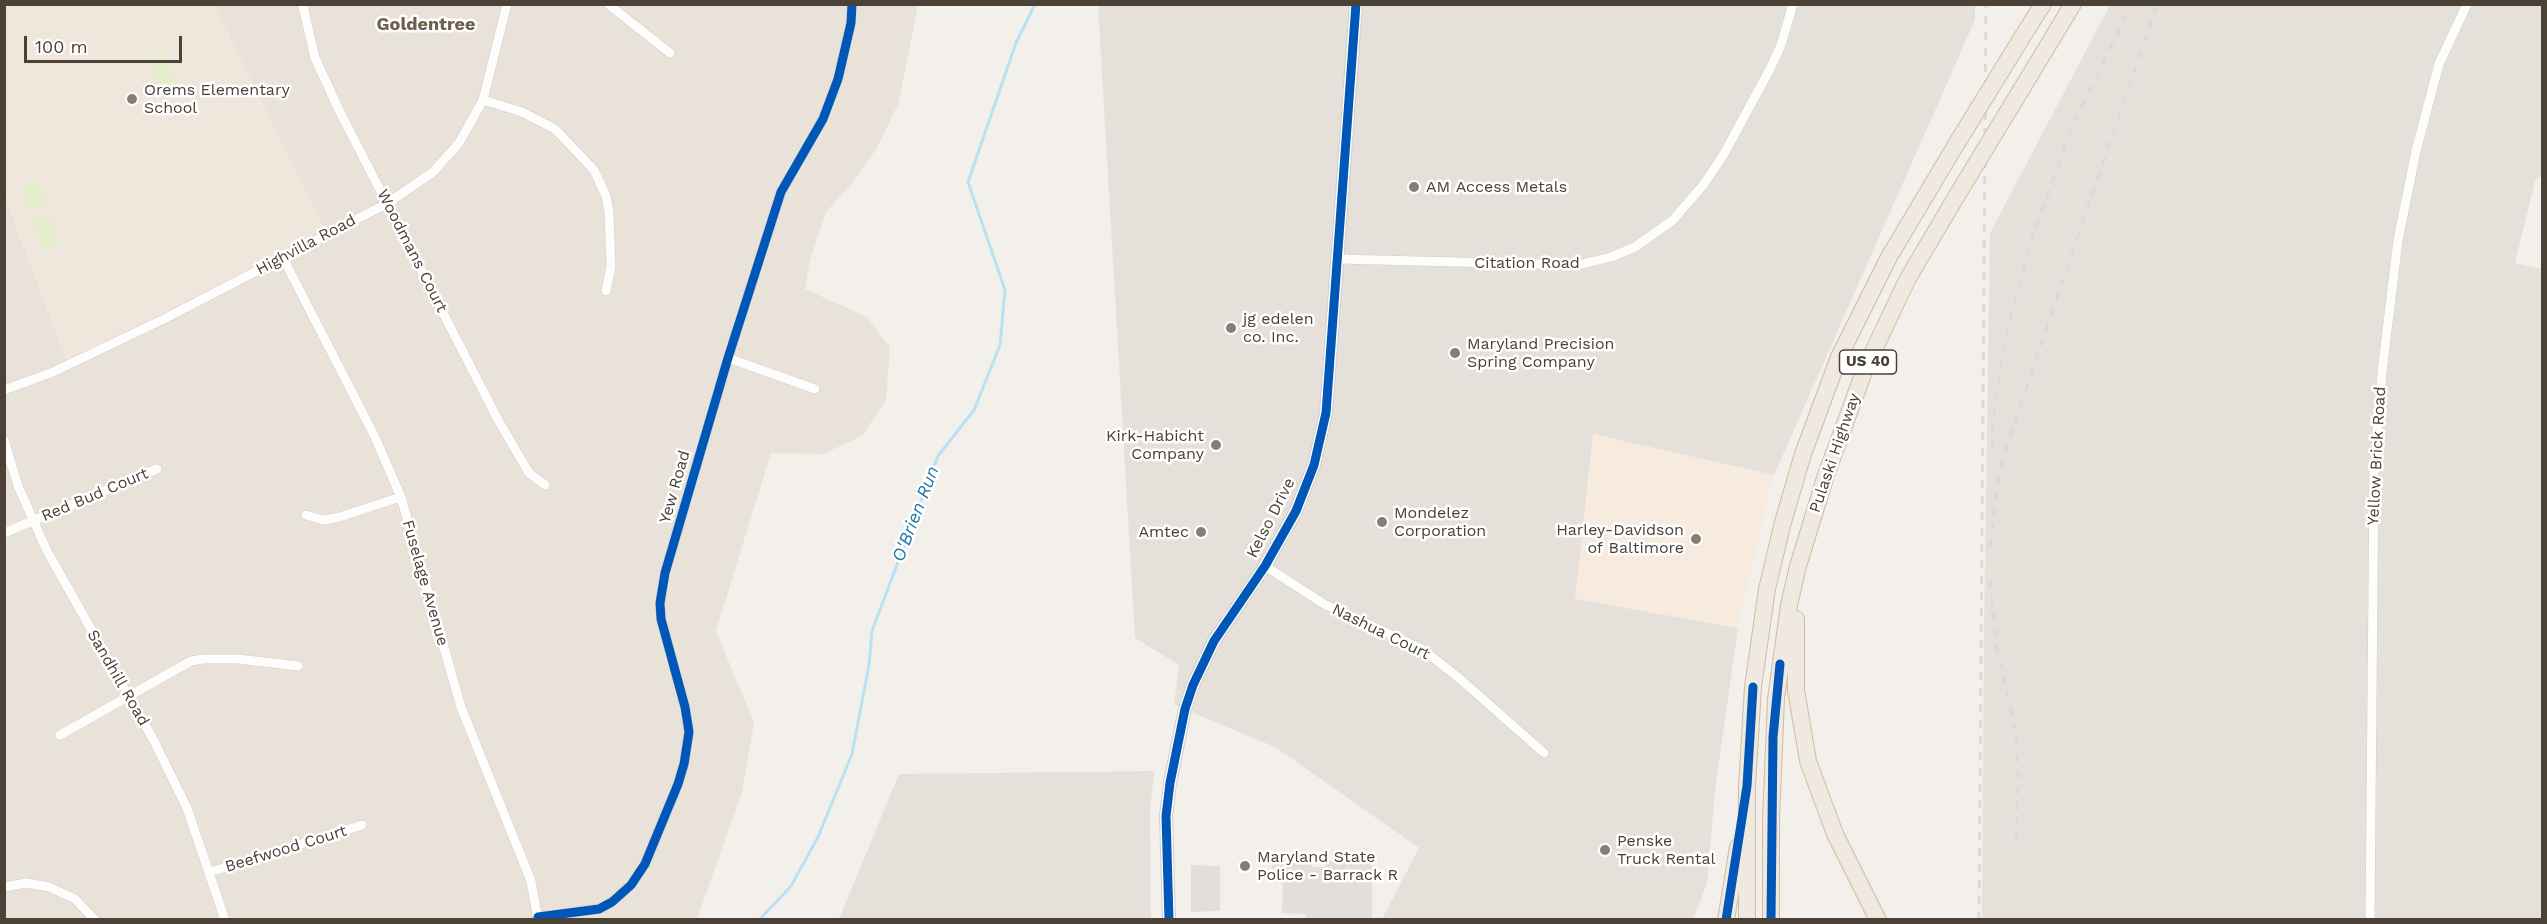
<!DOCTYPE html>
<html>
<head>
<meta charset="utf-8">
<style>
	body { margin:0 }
	#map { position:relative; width:2547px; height:924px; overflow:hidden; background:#f3f0ec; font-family:"Work Sans",sans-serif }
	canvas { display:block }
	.frame { position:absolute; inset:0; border:6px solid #4b4136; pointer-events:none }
	.scale { position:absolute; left:24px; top:36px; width:158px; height:27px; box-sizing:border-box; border:3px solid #4b4136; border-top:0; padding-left:8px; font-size:18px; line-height:21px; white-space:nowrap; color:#4b4136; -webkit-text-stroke:4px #fff; paint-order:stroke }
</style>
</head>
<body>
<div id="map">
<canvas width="2547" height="924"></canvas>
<div class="frame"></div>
<div class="scale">100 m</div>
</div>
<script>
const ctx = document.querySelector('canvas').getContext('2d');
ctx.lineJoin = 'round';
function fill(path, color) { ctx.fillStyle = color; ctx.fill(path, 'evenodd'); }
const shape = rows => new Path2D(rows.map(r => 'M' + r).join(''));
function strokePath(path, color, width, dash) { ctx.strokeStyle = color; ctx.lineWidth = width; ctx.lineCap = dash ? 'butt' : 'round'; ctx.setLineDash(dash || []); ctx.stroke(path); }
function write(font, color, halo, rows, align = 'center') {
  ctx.font = font + ' "Work Sans",sans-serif'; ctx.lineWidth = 5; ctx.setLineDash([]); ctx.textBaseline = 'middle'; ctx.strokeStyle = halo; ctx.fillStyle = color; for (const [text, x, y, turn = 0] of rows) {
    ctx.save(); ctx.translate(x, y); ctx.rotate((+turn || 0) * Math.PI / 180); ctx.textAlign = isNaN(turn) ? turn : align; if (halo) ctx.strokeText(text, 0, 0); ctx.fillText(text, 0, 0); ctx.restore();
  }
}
fill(shape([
	[214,5,918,5,899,102,877,148,853,182,826,212,810,260,805,289,867,317,890,347,886,400,862,436,823,454,771,453,716,631,754,723,742,792,697,919,5,919,4,193,68,365,326,233]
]), '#e8e2d9');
fill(shape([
	[1593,433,1774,475,1737,628,1574,600]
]), '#f6ebde');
fill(shape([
	[1098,5,1975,5,1975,20,1774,475,1593,434,1575,599,1738,628,1715,790,1707,884,1693,919,1382,919,1419,848,1275,747,1174,705,1179,665,1135,638],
	[2110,5,2542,5,2542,175,2535,181,2515,263,2542,269,2542,919,1982,920,1984,631,1990,233],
	[1154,771,1150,813,1151,919,839,919,899,774]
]), '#e6e0db');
fill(shape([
	[4,5,214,5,326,233,68,365,5,193]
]), '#efe7db');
fill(shape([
	[164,53,174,84,160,90,148,60],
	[33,181,40,183,47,205,31,211,25,188,25,185],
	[49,213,59,244,44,249,34,219]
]), '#e2efca');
fill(shape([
	[1273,858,1313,860,1312,867,1324,867,1326,861,1372,861,1372,918,1306,919,1305,914,1282,913,1283,886,1272,874],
	[1191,865,1220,866,1220,911,1191,912]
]), '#e2dfdb');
strokePath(shape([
	[759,920,791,886,818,837,852,754,869,665,872,631,938,456,974,410,1000,345,1005,290,968,182,1016,43,1035,4]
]), '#b9e1f4', 3);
const minor = shape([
	[608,4,670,53],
	[303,6,315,58,340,112,497,418,529,473,545,485],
	[483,100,522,112,555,129,594,170,606,196,609,212,611,267,606,291],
	[283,258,374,435,401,497,461,707,531,881,538,920],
	[1338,259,1578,265,1611,257,1635,247,1673,220,1704,184,1724,154,1770,69,1781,45,1793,4],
	[728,358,815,389],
	[4,390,53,372,164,319,388,203,433,172,459,143,483,100,507,4],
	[4,440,18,486,47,551,153,739,187,808,225,920],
	[306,515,323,520,336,518,401,497],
	[4,533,157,469],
	[1265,566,1324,604,1422,649,1459,678,1544,753],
	[60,735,191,661,203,659,238,659,298,666],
	[210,872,362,825],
	[4,887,26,883,49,887,75,899,95,920],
	[538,917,599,909,612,902,631,885,645,864,678,784,684,764,689,732,685,707,661,619,660,603,665,573,728,358,781,192,823,119,838,79,851,23,852,4],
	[2370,920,2374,473,2382,372,2398,240,2416,151,2439,64,2467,4]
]);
const tertiary = shape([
	[1169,920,1166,816,1170,783,1185,709,1193,685,1214,641,1265,566,1296,511,1314,465,1326,413,1356,4]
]);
const trunk = shape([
	[2021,39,2043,4],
	[2021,90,2073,4],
	[1796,619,1796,690,1808,761,1835,834,1878,920],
	[1726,920,1738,847],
	[1747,920,1747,786,1753,687,1767,589,1783,522,1803,454,1839,357,1889,257,1957,143],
	[1771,920,1771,818,1776,699,1789,605,1798,566,1826,475,1865,369,1907,280,1956,197]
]);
strokePath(minor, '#d1cec9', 10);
strokePath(tertiary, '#d1cec9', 14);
strokePath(trunk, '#cebca4', 18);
strokePath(minor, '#fdfdfc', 9);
strokePath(tertiary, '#fdfdfc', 12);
strokePath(trunk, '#f0e9df', 16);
strokePath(shape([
	[1992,446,1995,402,2001,365,2008,326,2032,238,2074,122,2132,4],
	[1990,547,1999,475,2007,445,2157,4],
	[1990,581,1996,645,2016,732,2018,776,2016,843],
	[1979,920,1986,4]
]), '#dadad9', 3, [8, 8]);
const trunkBridge = shape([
	[1957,143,2021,39],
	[1956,197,2021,90]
]);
strokePath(trunkBridge, '#cebca4', 18, []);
strokePath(trunkBridge, '#f0e9df', 16);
strokePath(shape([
	[538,917,599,909,612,902,631,885,645,864,678,784,684,764,689,732,685,707,661,619,660,603,665,573,728,358,781,192,823,119,838,79,851,23,852,4],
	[1169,920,1166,816,1170,783,1185,709,1193,685,1214,641,1265,566,1296,511,1314,465,1326,413,1356,4],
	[1726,920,1747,786,1753,687],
	[1771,920,1773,737,1780,664]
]), '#0057b8', 9);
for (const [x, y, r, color] of [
	[132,99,6,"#867e76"],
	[1414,187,6,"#867e76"],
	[1231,328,6,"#867e76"],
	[1455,353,6,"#867e76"],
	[1216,445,6,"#867e76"],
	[1382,522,6,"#867e76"],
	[1201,532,6,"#867e76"],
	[1696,539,6,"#867e76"],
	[1605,850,6,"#867e76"],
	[1245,866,6,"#867e76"]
]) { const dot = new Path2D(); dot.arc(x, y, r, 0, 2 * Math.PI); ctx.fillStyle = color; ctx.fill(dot); strokePath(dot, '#fff', 2); }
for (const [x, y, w] of [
	[1868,362,57]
]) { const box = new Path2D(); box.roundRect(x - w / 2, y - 12, w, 24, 4.5); ctx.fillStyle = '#fff'; ctx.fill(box); strokePath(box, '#4b4136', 1.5); }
write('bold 15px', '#4b4136', null, [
	["US 40",1868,362]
]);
write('16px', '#4b4136', '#fff', [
	["Orems Elementary",144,90],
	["School",144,108],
	["AM Access Metals",1426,187],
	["jg edelen",1243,319],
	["co. Inc.",1243,337],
	["Maryland Precision",1467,344],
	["Spring Company",1467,362],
	["Kirk-Habicht",1204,436,"right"],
	["Company",1204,454,"right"],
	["Mondelez",1394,513],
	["Corporation",1394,531],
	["Harley-Davidson",1684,530,"right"],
	["of Baltimore",1684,548,"right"],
	["Amtec",1189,532,"right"],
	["Penske",1617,841],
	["Truck Rental",1617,859],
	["Maryland State",1257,857],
	["Police - Barrack R",1257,875]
], 'left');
write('16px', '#4b4136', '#fff', [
	["Highvilla Road",306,245,-28],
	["Woodmans Court",412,251,63],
	["Citation Road",1527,263],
	["Pulaski Highway",1835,453,-71],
	["Yellow Brick Road",2377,456,-87],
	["Yew Road",675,487,-74],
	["Red Bud Court",95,495,-23],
	["Kelso Drive",1271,518,-63],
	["Fuselage Avenue",425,583,74],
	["Nashua Court",1381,632,26],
	["Sandhill Road",118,678,60],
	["Beefwood Court",286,849,-17]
]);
write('bold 18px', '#6f5f4c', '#fff', [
	["Goldentree",426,25]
]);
write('italic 18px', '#1f78a9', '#fff', [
	["O'Brien Run",916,514,-69]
]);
</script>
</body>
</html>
